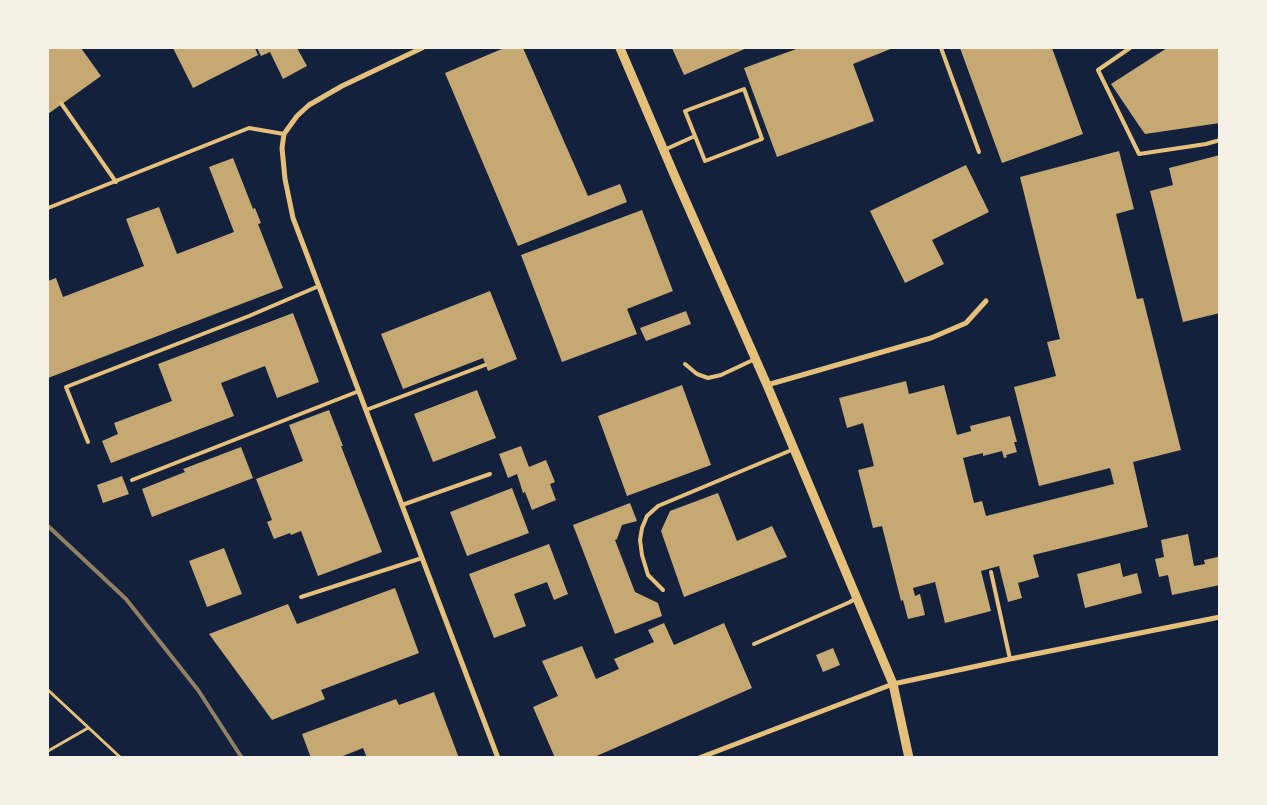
<!DOCTYPE html>
<html>
<head>
<meta charset="utf-8">
<style>
	body { margin:0 }
	#map { position:relative; width:1267px; height:805px; overflow:hidden; background:#14213d; font-family:"Golos Text",sans-serif }
	canvas { display:block }
	.frame { position:absolute; inset:0; border:49px solid #f6f1e7; pointer-events:none }
</style>
</head>
<body>
<div id="map">
<canvas width="1267" height="805"></canvas>
<div class="frame"></div>
</div>
<script>
const ctx = document.querySelector('canvas').getContext('2d');
ctx.lineJoin = 'round';
function fill(path, color) { ctx.fillStyle = color; ctx.fill(path, 'evenodd'); }
const shape = rows => new Path2D(rows.map(r => 'M' + r).join(''));
function strokePath(path, color, width, dash) { ctx.strokeStyle = color; ctx.lineWidth = width; ctx.lineCap = dash ? 'butt' : 'round'; ctx.setLineDash(dash || []); ctx.stroke(path); }
fill(shape([
	[49,48,81,48,101,76,48,114,48,49],
	[173,48,255,48,258,55,193,88],
	[257,48,297,48,307,66,283,79,270,52,261,56],
	[504,48,523,48,588,196,620,184,627,202,518,246,445,73],
	[672,48,747,48,684,75],
	[799,48,893,48,853,64,874,121,777,157,744,68],
	[960,48,1052,48,1083,134,1002,163],
	[1167,48,1220,48,1220,123,1145,134,1140,127,1111,84],
	[1119,151,1134,209,1116,214,1137,299,1143,298,1181,450,1133,462,1148,527,1033,555,1039,577,1018,583,1022,598,1008,602,999,566,981,571,991,611,945,623,935,582,913,588,915,596,920,594,925,615,908,619,903,600,901,601,882,526,873,528,858,470,874,466,863,423,847,428,839,398,906,381,909,394,944,385,957,435,971,431,970,426,1010,416,1017,442,1014,442,1017,452,1006,455,1007,457,1004,458,1002,451,983,456,983,453,963,458,974,503,982,501,986,516,1114,484,1110,468,1039,486,1014,387,1056,376,1047,342,1060,339,1020,177],
	[1220,155,1220,313,1183,322,1150,191,1173,185,1169,168],
	[233,158,253,209,255,208,261,223,258,224,283,288,48,378,48,281,56,278,63,297,144,266,126,219,159,207,177,254,234,232,209,167],
	[966,165,989,212,932,240,944,264,905,283,870,211],
	[642,210,673,291,627,309,637,334,562,362,521,255],
	[490,291,517,359,488,371,483,358,403,389,381,334],
	[686,311,691,324,646,341,640,328],
	[293,313,319,382,277,398,265,366,221,383,234,416,111,463,102,441,118,434,114,423,172,401,158,364],
	[682,385,711,465,627,496,598,416],
	[477,390,496,438,433,462,414,414],
	[329,410,343,446,341,446,382,552,318,576,301,531,291,535,290,533,274,539,267,522,272,520,256,479,303,461,289,425],
	[521,446,529,467,546,460,555,482,550,484,556,500,532,510,525,492,523,493,517,474,508,478,499,454],
	[241,447,253,478,152,517,142,489,185,472,183,469],
	[122,476,129,494,103,503,97,485],
	[512,488,529,533,467,556,450,512],
	[718,493,737,541,772,526,787,557,684,597,661,531,670,511],
	[630,503,637,521,622,525,617,539,615,540,635,592,658,603,662,616,615,634,573,525],
	[1188,534,1194,566,1205,564,1204,560,1218,557,1220,566,1220,585,1172,595,1168,575,1159,577,1155,559,1164,557,1161,540],
	[549,544,568,594,554,600,547,582,514,594,526,626,494,638,469,574],
	[224,548,242,594,207,607,189,561],
	[1120,563,1123,577,1137,573,1142,593,1085,608,1077,574],
	[395,588,419,653,321,690,325,699,272,720,209,634,288,604,297,624],
	[664,623,674,645,724,623,752,688,592,758,555,758,533,707,558,696,542,661,582,646,596,679,619,669,614,659,654,642,648,630],
	[833,648,840,665,823,672,816,655],
	[434,692,459,758,367,758,363,748,338,758,311,758,302,734,396,699,399,705]
]), '#c6a872');
strokePath(shape([
	[48,690,121,758],
	[48,751,88,728]
]), '#e5c07b', 3);
strokePath(shape([
	[941,48,979,152],
	[1130,48,1098,70,1139,154,1206,144,1220,140],
	[61,103,116,182],
	[664,150,695,136,685,111,744,89,762,139,705,161,695,136],
	[48,208,249,128,284,134],
	[685,364,697,374,708,378,721,375,755,359],
	[366,410,485,365],
	[88,442,66,387,249,316,319,286],
	[132,480,359,391],
	[402,505,490,474],
	[991,572,1010,659],
	[663,590,648,575,642,555,640,540,642,528,647,516,658,506,794,449],
	[301,597,422,558],
	[754,644,850,602,856,598]
]), '#e5c07b', 4);
strokePath(shape([
	[422,48,342,86,309,105,297,116,284,134,282,148,285,179,293,218,498,758],
	[767,385,931,338,966,323,986,301],
	[699,758,893,684,1010,659,1220,617]
]), '#e5c07b', 5);
strokePath(shape([
	[620,48,676,179,767,385,893,684,909,758]
]), '#e5c07b', 9);
strokePath(shape([
	[48,526,126,599,198,690,242,758]
]), '#918062', 4);
</script>
</body>
</html>
